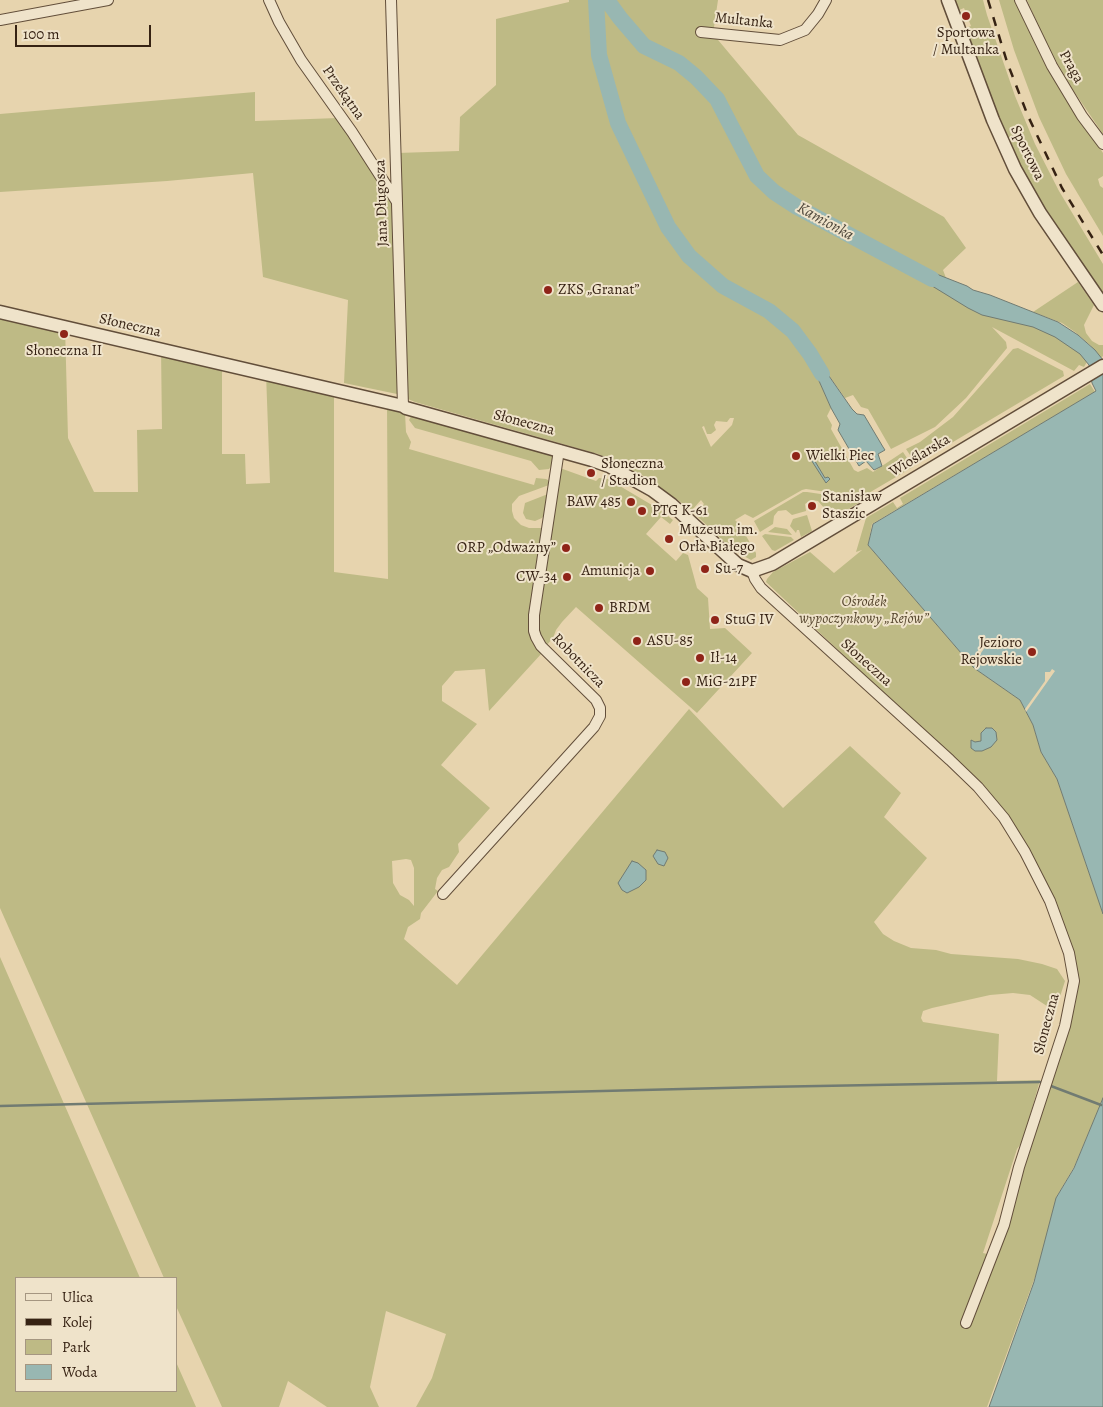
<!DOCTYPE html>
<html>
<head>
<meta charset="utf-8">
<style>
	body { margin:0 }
	#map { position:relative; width:1103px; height:1407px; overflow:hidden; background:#e7d4ae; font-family:Alegreya,serif }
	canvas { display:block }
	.legend { position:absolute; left:15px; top:1277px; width:162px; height:115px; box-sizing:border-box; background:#efe3ca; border:1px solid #a59681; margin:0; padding:6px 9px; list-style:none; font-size:15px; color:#362213 }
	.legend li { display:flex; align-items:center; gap:10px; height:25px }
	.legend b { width:25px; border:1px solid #a59681 }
	.scale { position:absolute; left:15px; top:25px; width:136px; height:22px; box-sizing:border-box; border:2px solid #362213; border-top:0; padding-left:6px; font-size:15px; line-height:18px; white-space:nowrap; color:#362213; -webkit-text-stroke:4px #efe3ca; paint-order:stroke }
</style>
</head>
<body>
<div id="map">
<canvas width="1103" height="1407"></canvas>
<ul class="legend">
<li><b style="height:6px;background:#efe3ca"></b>Ulica</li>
<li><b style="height:6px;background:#362213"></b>Kolej</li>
<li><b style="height:14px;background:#beba85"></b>Park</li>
<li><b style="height:14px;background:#98b7b2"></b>Woda</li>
</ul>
<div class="scale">100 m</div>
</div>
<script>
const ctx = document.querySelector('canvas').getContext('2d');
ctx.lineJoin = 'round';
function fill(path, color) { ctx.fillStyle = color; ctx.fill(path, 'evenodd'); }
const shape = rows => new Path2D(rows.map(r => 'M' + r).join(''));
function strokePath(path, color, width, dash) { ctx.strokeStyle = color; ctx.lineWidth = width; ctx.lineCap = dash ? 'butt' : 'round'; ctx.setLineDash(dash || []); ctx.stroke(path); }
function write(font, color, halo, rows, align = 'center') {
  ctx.font = font + ' Alegreya,serif'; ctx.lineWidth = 4; ctx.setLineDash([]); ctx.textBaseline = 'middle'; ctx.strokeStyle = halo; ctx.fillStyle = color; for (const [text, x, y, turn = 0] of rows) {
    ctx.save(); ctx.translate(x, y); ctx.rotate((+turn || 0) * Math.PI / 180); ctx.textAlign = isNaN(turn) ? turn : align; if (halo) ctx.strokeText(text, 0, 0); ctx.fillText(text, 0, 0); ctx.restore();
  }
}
fill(shape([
	[569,0,718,0,713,34,798,135,944,217,966,248,943,270,954,299,1048,330,1084,355,1088,360,1084,367,1079,365,1074,371,992,327,1006,342,1007,348,966,398,935,427,891,449,868,409,861,407,853,395,845,398,813,353,808,356,831,408,827,416,832,425,831,429,854,470,858,472,867,468,873,472,903,452,913,467,862,497,806,489,802,490,753,518,745,514,735,520,739,524,756,553,756,557,751,560,733,550,698,517,696,514,704,504,701,500,692,510,642,475,598,454,415,402,408,399,397,153,459,151,460,117,496,85,496,19,569,2],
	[730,418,734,418,732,425,711,447,702,427,704,426,707,434,711,434,716,430,714,425,716,421,727,422],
	[953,0,983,0,987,15,1015,96,1035,144,1059,191,1103,264,1103,296,1038,200,1007,143,963,29,971,26,964,8,957,11],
	[999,0,1016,0,1073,108,1103,153,1103,176,1098,179,1100,186,1103,188,1103,236,1066,174,1039,117,1014,50],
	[1027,0,1103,0,1103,134,1073,90,1049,49],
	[255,92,255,121,338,118,392,203,398,366,397,394,344,383,348,300,263,277,253,173,167,181,0,192,0,114],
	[1078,282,1094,305,1084,325,1086,333,1092,341,1099,345,1103,345,1103,356,1101,358,1090,345,1075,332,1062,323,1033,312],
	[0,311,65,326,68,438,94,492,138,492,137,430,162,429,161,348,222,363,222,454,245,454,246,484,270,483,266,373,334,389,334,572,388,579,387,403,405,413,406,432,411,442,409,449,534,485,536,478,546,479,548,480,549,485,519,496,512,504,512,511,514,518,521,525,529,528,542,528,530,613,542,653,489,711,485,669,455,671,442,686,442,701,477,724,441,765,490,808,458,844,459,852,449,867,442,870,437,878,435,889,438,891,421,913,420,919,408,927,404,939,457,985,689,709,783,808,850,746,901,793,884,817,927,858,874,922,883,934,894,941,911,948,936,950,951,954,1018,959,1042,964,1057,969,1065,981,1057,1006,1050,1008,1030,995,1013,993,990,995,932,1008,923,1011,921,1018,923,1022,999,1034,997,1081,1040,1080,1023,1141,1017,1149,983,1253,995,1256,1064,1043,1075,1006,1078,985,1075,957,1070,940,1034,863,1008,816,981,782,873,683,766,582,767,579,773,572,810,552,834,573,862,550,856,552,866,518,893,502,897,508,903,504,900,498,1090,384,1095,392,872,524,868,545,974,668,1020,700,1033,725,1041,752,1057,779,1103,914,1103,1099,1074,1167,1057,1196,1038,1269,987,1407,416,1407,432,1378,446,1334,386,1311,370,1387,379,1407,327,1407,288,1381,279,1407,222,1407,176,1306,176,1278,164,1278,0,908],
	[406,859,411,860,414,868,414,906,409,900,400,895,393,883,392,861],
	[1018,348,1063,371,1064,376,916,464,906,449,920,442,953,417,1013,349],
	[411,416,552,455,554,462,549,469,539,470,531,461,415,428,409,420],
	[560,468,596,481,599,478,608,479,662,511,673,520,670,524,661,517,646,534,676,561,683,553,688,555,697,588,708,598,710,629,725,628,752,653,697,713,576,607,562,622,556,630,553,638,546,646,539,632,538,615],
	[803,492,807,492,861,500,860,502,833,518,818,501,811,500,805,504,806,511,792,515,786,510,778,511,774,516,773,524,760,532,754,521],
	[548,494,544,515,542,518,535,521,526,519,523,513,525,503],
	[807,515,812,531,801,537,799,530,797,530,796,533,790,526,793,519],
	[775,527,787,529,792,535,768,532],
	[765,534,791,537,794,540,775,551,772,550,762,536],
	[0,957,140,1278,16,1278,16,1391,176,1391,176,1362,196,1407,0,1407]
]), '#beba85');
const water = shape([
	[916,266,967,286,973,290,990,295,1058,322,1078,335,1095,350,1103,360,1103,914,1057,779,1041,752,1033,725,1020,700,974,668,868,545,873,524,1096,391,1092,383,1089,365,1080,354,1055,337,1033,327,982,315,968,308,911,273,916,266],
	[813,353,852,409,857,414,864,415,883,447,885,450,878,454,882,466,874,470,866,461,859,466,838,430,840,424,831,408,808,356,813,353],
	[812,450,810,453,825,478,828,477,830,479,826,483,806,452,812,450],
	[986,728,992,728,996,732,997,740,991,747,982,751,975,751,971,748,971,740,975,742,981,741,981,733,986,728],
	[657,850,665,852,668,858,664,866,658,864,653,856,657,850],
	[632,861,638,863,646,870,646,880,639,887,627,893,622,890,618,883,632,861],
	[1103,1098,1103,1407,989,1407,1034,1282,1056,1198,1074,1168,1103,1098]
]);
fill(water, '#98b7b2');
strokePath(water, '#717b72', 1);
fill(shape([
	[985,640,988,643,972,666,970,663],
	[1052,669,1055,671,1026,712,1025,709,1045,681,1045,672,1050,672]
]), '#e7d4ae');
strokePath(shape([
	[1051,1086,1101,1105],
	[0,1106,763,1087,1040,1082]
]), '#717b72', 2.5);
strokePath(shape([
	[596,0,599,55,618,123,668,227,689,256,723,286,769,311,793,331,810,354,822,374],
	[607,0,620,18,644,46,679,63,696,77,717,99,757,176,774,192,797,207,932,279]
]), '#98b7b2', 16);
const minor = shape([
	[269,0,279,22,301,60,352,132,397,202],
	[391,0,403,406],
	[1020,0,1052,66,1082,116,1103,144],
	[0,20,108,0],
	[701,32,780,40,805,30,818,14,826,0],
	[752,571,755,579,761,588,950,760,978,787,1004,818,1025,852,1050,901,1069,953,1074,981,1065,1026,1019,1167,1004,1225,966,1323],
	[443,894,594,727,600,716,600,708,596,700,541,646,536,637,534,631,534,615,559,450]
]);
const tertiary = shape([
	[948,0,993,120,1015,169,1040,213,1103,305],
	[0,312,403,406,406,408,592,460,609,466,652,490,671,504,738,565,752,571,772,564,1103,366]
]);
strokePath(minor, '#624e3a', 12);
strokePath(tertiary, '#624e3a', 15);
strokePath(minor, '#efe3ca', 10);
strokePath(tertiary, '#efe3ca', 12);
strokePath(shape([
	[988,0,1007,62,1028,116,1062,188,1103,255]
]), '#362213', 2.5, [9, 9]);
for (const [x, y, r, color] of [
	[966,16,5,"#8f2418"],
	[548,290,5,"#8f2418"],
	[64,334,5,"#8f2418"],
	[796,456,5,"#8f2418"],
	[591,473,5,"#8f2418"],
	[631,502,5,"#8f2418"],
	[812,506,5,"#8f2418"],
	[642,511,5,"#8f2418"],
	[669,539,5,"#8f2418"],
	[566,548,5,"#8f2418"],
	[705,569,5,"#8f2418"],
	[650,571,5,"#8f2418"],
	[567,577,5,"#8f2418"],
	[599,608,5,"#8f2418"],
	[715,620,5,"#8f2418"],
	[637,641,5,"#8f2418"],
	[1032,652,5,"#8f2418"],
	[700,658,5,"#8f2418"],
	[686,682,5,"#8f2418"]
]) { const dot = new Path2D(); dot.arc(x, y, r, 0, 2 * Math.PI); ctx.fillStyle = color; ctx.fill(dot); strokePath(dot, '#efe3ca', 2); }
write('15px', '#362213', '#efe3ca', [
	["Multanka",744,21,6],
	["Praga",1071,67,61],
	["Przekątna",343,93,55],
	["Sportowa",1027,153,64],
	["Jana Długosza",382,203,-92],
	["Słoneczna",130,326,13],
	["Słoneczna",524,423,15],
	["Wioślarska",920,456,-31],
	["Robotnicza",578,661,46],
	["Słoneczna",866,663,42],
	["Słoneczna",1047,1024,-75]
]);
write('15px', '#362213', '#efe3ca', [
	["Sportowa",966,33,"center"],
	["/ Multanka",966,50,"center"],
	["ZKS „Granat”",558,290],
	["Słoneczna II",64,351,"center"],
	["Wielki Piec",806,456],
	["Słoneczna",601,464],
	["/ Stadion",601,481],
	["Stanisław",822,497],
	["Staszic",822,514],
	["BAW 485",621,502,"right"],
	["PTG K-61",652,511],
	["Muzeum im.",679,530],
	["Orła Białego",679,547],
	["ORP „Odważny”",556,548,"right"],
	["Su-7",715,569],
	["Amunicja",640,571,"right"],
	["CW-34",557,577,"right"],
	["BRDM",609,608],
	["StuG IV",725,620],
	["ASU-85",647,641],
	["Jezioro",1022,643,"right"],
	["Rejowskie",1022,660,"right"],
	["Ił-14",710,658],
	["MiG-21PF",696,682]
], 'left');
write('italic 15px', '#584830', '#efe3ca', [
	["Ośrodek",864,602],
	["wypoczynkowy „Rejów”",864,619]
]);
write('italic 16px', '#4e473b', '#efe3ca', [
	["Kamionka",825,222,29]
]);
</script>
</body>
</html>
